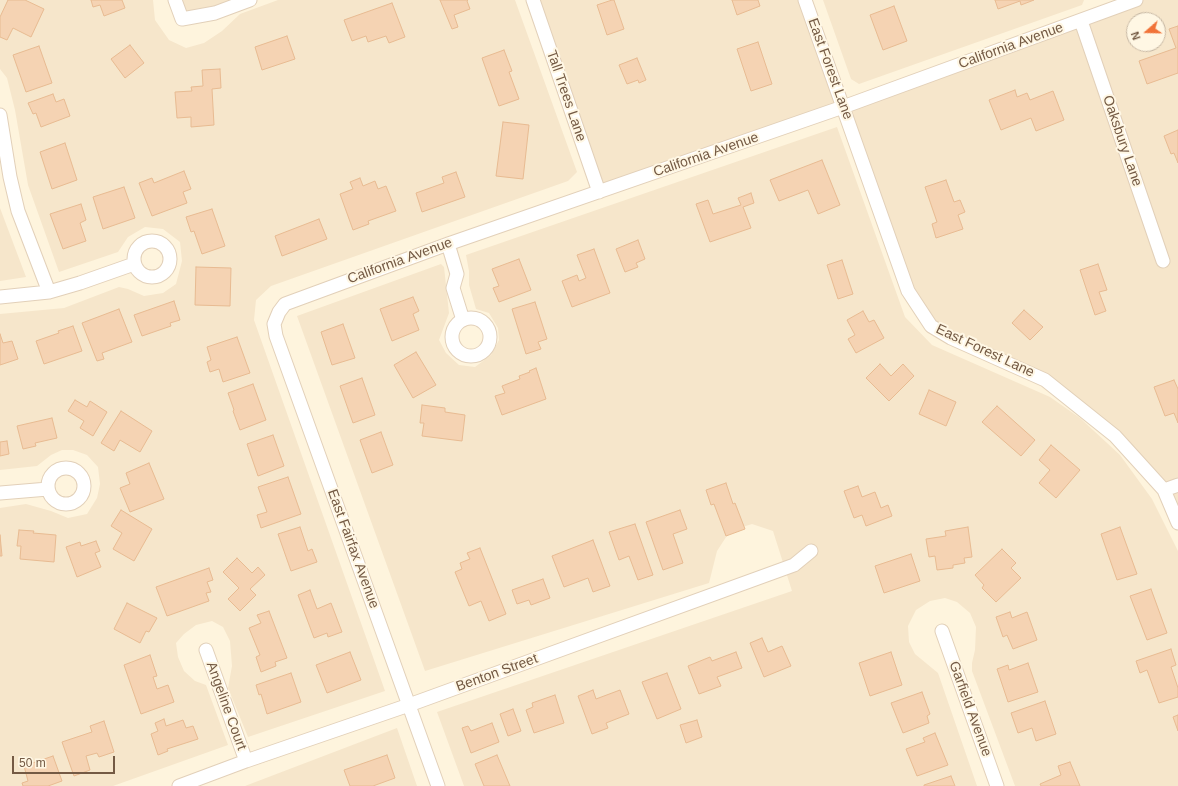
<!DOCTYPE html>
<html>
<head>
<meta charset="utf-8">
<style>
	body { margin:0 }
	#map { position:relative; width:1178px; height:786px; overflow:hidden; background:#fef4dd; font-family:Arial,sans-serif }
	canvas { display:block }
	.north { position:absolute; left:1126px; top:12px; width:40px; height:40px; box-sizing:border-box; background:#fff7e4; border:1px solid #c7b8a4; border-radius:50%; rotate:250deg; font-size:11px; font-weight:700; line-height:16px; text-align:center; color:#745a44 }
	.north::after { content:''; display:block; margin:auto; width:14px; height:18px; background:#f17338; clip-path:polygon(50% 0,100% 100%,50% 72%,0 100%) }
	.scale { position:absolute; left:12px; top:756px; width:103px; height:18px; box-sizing:border-box; border:2px solid #745a44; border-top:0; padding-left:5px; font-size:12px; line-height:14px; white-space:nowrap; color:#745a44; -webkit-text-stroke:3px #fff7e4; paint-order:stroke }
</style>
</head>
<body>
<div id="map">
<canvas width="1178" height="786"></canvas>
<div class="north">N</div>
<div class="scale">50 m</div>
</div>
<script>
const ctx = document.querySelector('canvas').getContext('2d');
ctx.lineJoin = 'round';
function fill(path, color) { ctx.fillStyle = color; ctx.fill(path, 'evenodd'); }
const shape = rows => new Path2D(rows.map(r => 'M' + r).join(''));
function strokePath(path, color, width, dash) { ctx.strokeStyle = color; ctx.lineWidth = width; ctx.lineCap = dash ? 'butt' : 'round'; ctx.setLineDash(dash || []); ctx.stroke(path); }
function write(font, color, halo, rows, align = 'center') {
  ctx.font = font + ' Arial,sans-serif'; ctx.lineWidth = 4; ctx.setLineDash([]); ctx.textBaseline = 'middle'; ctx.strokeStyle = halo; ctx.fillStyle = color; for (const [text, x, y, turn = 0] of rows) {
    ctx.save(); ctx.translate(x, y); ctx.rotate((+turn || 0) * Math.PI / 180); ctx.textAlign = isNaN(turn) ? turn : align; if (halo) ctx.strokeText(text, 0, 0); ctx.fillText(text, 0, 0); ctx.restore();
  }
}
fill(shape([
	[0,0,153,0,155,20,169,40,186,48,204,43,222,31,240,14,278,0,515,0,577,172,568,181,271,286,256,300,254,320,385,691,248,737,228,688,232,666,230,641,223,627,212,621,196,625,184,634,176,643,178,657,184,671,195,681,206,685,228,745,113,786,0,786,0,508,26,504,51,511,68,518,87,514,97,498,100,484,98,467,87,455,73,450,62,450,51,455,37,466,0,470,0,314,64,308,119,287,128,289,144,296,163,293,176,284,182,261,180,242,163,229,145,227,128,237,118,252,59,272,28,185,15,110,7,78,0,69],
	[175,0,250,0,182,19],
	[533,0,805,0,843,107,1136,0,1178,0,1178,523,1164,490,1045,380,931,326,908,291,843,107,599,192],
	[1134,20,1158,20,1158,44,1134,44],
	[823,0,1084,0,1082,5,859,84,851,79],
	[837,127,905,317,932,345,1050,397,1080,418,1120,455,1152,499,1178,551,1178,786,1015,786,972,671,972,663,975,650,976,627,970,613,957,602,945,598,930,601,916,610,908,626,909,642,915,654,938,673,977,786,464,786,437,712,792,591,773,531,752,524,730,531,717,551,709,583,425,671,297,316,441,264,444,267,449,313,439,340,446,353,459,365,475,367,491,355,499,340,498,328,489,313,476,309,469,285,469,271,466,255],
	[0,208,26,277,0,281],
	[397,728,417,786,245,786]
]), '#f6e6cb');
const building = shape([
	[8,0,25,0,44,9,31,37,13,28,7,40,0,37,0,17,8,0],
	[91,0,122,0,125,8,104,16,100,5,93,7,91,0],
	[440,0,468,0,467,1,470,9,454,15,458,27,452,29,440,0],
	[612,0,614,0,624,29,607,35,597,5,612,0],
	[732,0,758,0,760,6,737,15,732,0],
	[995,0,1034,0,1021,5,1020,1,998,9,995,0],
	[392,3,405,37,389,43,386,36,368,42,366,36,352,41,344,20,392,3],
	[894,6,907,41,883,50,870,15,894,6],
	[1178,26,1178,73,1147,84,1139,61,1176,48,1169,29,1178,26],
	[287,36,295,59,262,70,255,47,287,36],
	[758,42,772,84,751,91,737,49,758,42],
	[130,45,144,63,125,78,111,59,130,45],
	[39,46,52,83,26,92,13,55,39,46],
	[504,50,512,71,509,72,519,99,499,106,482,58,504,50],
	[637,58,646,80,639,83,638,80,627,84,619,65,637,58],
	[220,69,221,88,212,89,214,125,191,127,191,117,177,118,175,92,192,91,191,87,203,86,202,70,220,69],
	[1015,90,1017,97,1027,93,1030,100,1053,91,1064,120,1036,131,1031,118,1001,130,989,100,1015,90],
	[53,94,56,102,64,99,70,116,41,127,36,113,33,114,28,103,53,94],
	[503,122,529,125,523,179,496,176,503,122],
	[1178,130,1178,163,1174,153,1171,154,1164,136,1178,130],
	[65,143,77,180,52,189,40,152,65,143],
	[822,160,840,205,818,214,808,190,779,201,770,180,822,160],
	[184,171,191,189,183,192,187,203,152,216,139,183,152,178,154,183,184,171],
	[456,172,465,197,422,212,416,193,444,183,442,177,456,172],
	[360,178,363,186,375,181,378,189,386,186,396,211,368,221,369,224,353,230,340,194,353,189,350,182,360,178],
	[946,180,954,202,960,200,965,212,958,215,963,229,936,238,932,224,937,222,925,187,946,180],
	[124,187,135,218,103,229,93,197,124,187],
	[751,193,754,203,743,207,751,228,710,242,696,204,708,200,713,214,741,205,738,198,751,193],
	[81,204,86,220,80,223,86,241,63,249,50,214,81,204],
	[212,209,225,246,202,254,194,231,191,232,186,217,212,209],
	[319,219,327,239,282,256,275,236,319,219],
	[638,240,645,259,636,263,638,267,625,272,616,249,638,240],
	[594,249,610,293,572,307,562,281,577,275,579,281,586,278,577,255,594,249],
	[519,259,531,290,499,302,493,288,499,286,492,269,519,259],
	[842,260,853,294,838,299,827,265,842,260],
	[1098,264,1107,290,1099,292,1106,311,1095,315,1080,270,1098,264],
	[196,267,231,268,230,306,195,305,196,267],
	[413,297,419,311,413,314,419,330,392,341,380,309,413,297],
	[174,301,180,320,170,323,171,326,142,336,134,315,174,301],
	[535,302,547,339,538,342,541,349,526,354,512,309,535,302],
	[119,309,132,342,102,353,104,359,97,361,82,323,119,309],
	[1024,310,1043,327,1030,340,1012,323,1024,310],
	[863,311,869,322,874,320,884,338,856,353,848,339,855,335,847,320,863,311],
	[343,324,355,358,332,365,321,332,343,324],
	[73,326,82,351,44,364,36,341,59,333,58,331,73,326],
	[0,334,3,343,12,341,18,359,0,365,0,334],
	[237,337,250,373,223,382,219,369,210,372,207,362,211,360,207,347,237,337],
	[416,352,436,385,413,398,394,365,416,352],
	[880,364,891,376,903,364,914,376,889,401,866,378,880,364],
	[536,368,546,399,502,415,495,396,505,393,502,386,520,379,519,376,530,372,529,371,536,368],
	[362,378,375,415,353,423,340,386,362,378],
	[1174,380,1178,389,1178,423,1174,413,1165,416,1154,387,1174,380],
	[253,384,266,420,240,430,233,411,234,410,228,393,253,384],
	[929,390,956,402,946,426,919,414,929,390],
	[75,400,87,407,90,401,107,412,93,436,80,428,84,421,68,411,75,400],
	[422,405,445,408,445,412,465,415,462,441,422,436,424,423,420,423,422,405],
	[997,406,1035,440,1021,456,982,422,997,406],
	[121,411,152,431,140,452,120,440,114,451,101,443,121,411],
	[52,418,57,438,35,443,36,446,23,449,17,426,52,418],
	[381,432,393,465,372,473,360,440,381,432],
	[273,435,284,466,258,476,247,444,273,435],
	[7,441,9,454,0,456,0,442,7,441],
	[1051,445,1080,470,1056,498,1039,483,1050,470,1039,460,1051,445],
	[149,463,164,499,130,512,120,488,130,484,126,473,149,463],
	[288,477,301,514,261,528,257,515,267,512,258,487,288,477],
	[726,483,733,504,735,503,745,529,726,536,714,504,711,505,706,490,726,483],
	[858,486,862,497,875,492,881,508,888,505,892,516,866,526,862,515,854,518,844,491,858,486],
	[121,510,152,529,134,561,113,549,122,533,111,526,121,510],
	[680,510,687,529,673,534,683,563,663,570,646,522,680,510],
	[635,524,653,575,638,580,629,556,619,560,609,532,635,524],
	[300,527,308,551,312,549,317,562,291,571,278,534,300,527],
	[968,527,972,557,964,558,965,563,953,565,953,568,937,570,935,556,929,557,926,539,946,536,945,531,968,527],
	[1120,527,1137,574,1117,580,1101,534,1120,527],
	[19,530,34,531,33,533,56,535,54,562,20,559,21,546,17,546,19,530],
	[0,535,2,556,0,556,0,535],
	[593,540,610,586,593,592,588,578,564,587,552,556,593,540],
	[96,541,100,551,95,553,101,567,77,577,66,547,80,542,81,546,96,541],
	[480,548,506,614,489,621,481,601,469,606,455,572,462,569,460,563,470,559,467,553,480,548],
	[1002,549,1016,563,1011,568,1021,578,996,602,982,588,984,585,975,575,1002,549],
	[911,554,920,581,884,593,875,566,911,554],
	[237,558,252,573,258,567,265,575,250,589,256,595,240,611,228,599,239,588,223,572,237,558],
	[209,568,213,580,207,582,211,592,206,593,209,601,167,616,156,587,209,568],
	[543,579,550,598,531,605,529,600,517,604,512,590,543,579],
	[1151,589,1167,633,1147,640,1130,596,1151,589],
	[310,590,317,609,331,603,342,632,328,637,327,633,314,638,298,595,310,590],
	[127,603,157,618,149,632,146,631,140,643,114,629,127,603],
	[269,611,287,658,275,662,276,666,261,672,256,657,260,655,249,628,261,623,257,615,269,611],
	[1010,612,1012,618,1027,612,1037,640,1013,649,1007,635,1003,637,996,617,1010,612],
	[762,638,768,652,782,646,791,666,764,677,750,643,762,638],
	[1171,649,1176,665,1171,667,1178,688,1178,697,1159,703,1147,670,1140,673,1136,661,1171,649],
	[350,652,361,680,327,693,316,665,350,652],
	[736,652,742,668,717,677,721,686,699,694,688,666,710,657,712,661,736,652],
	[891,652,902,685,870,696,859,663,891,652],
	[150,655,157,676,153,677,157,689,168,685,174,702,141,714,124,665,150,655],
	[1028,663,1038,692,1008,702,997,669,1008,665,1009,670,1028,663],
	[291,673,301,702,267,714,261,694,259,695,256,685,291,673],
	[667,673,681,709,657,719,642,682,667,673],
	[593,690,596,699,620,690,629,714,606,723,608,728,592,734,578,696,593,690],
	[922,692,930,714,927,716,929,723,903,733,891,703,922,692],
	[555,695,564,723,534,733,526,710,533,707,532,703,555,695],
	[1045,701,1056,734,1036,741,1032,728,1018,733,1011,713,1045,701],
	[513,709,521,731,508,736,500,714,513,709],
	[1178,715,1178,731,1173,717,1178,715],
	[164,719,166,726,183,720,186,728,193,726,198,739,167,749,168,751,158,755,151,734,158,731,155,723,164,719],
	[697,720,702,737,686,743,680,725,697,720],
	[104,721,114,752,99,757,97,753,86,756,90,770,74,776,62,742,92,732,90,726,104,721],
	[492,723,499,742,471,753,462,728,468,726,471,731,492,723],
	[935,733,948,765,917,776,906,749,925,742,923,738,935,733],
	[387,755,395,778,373,786,350,786,344,770,387,755],
	[497,755,510,786,484,786,475,764,497,755],
	[53,756,62,781,48,786,23,786,22,783,28,781,24,766,53,756],
	[1070,762,1080,786,1041,786,1040,784,1061,775,1058,766,1070,762],
	[951,776,955,786,924,786,924,785,951,776]
]);
fill(building, '#f5d3b3');
strokePath(building, '#e8bb92', 1);
const street = shape([
	[175,0,182,19,215,13,250,0],
	[533,0,599,192],
	[805,0,908,291,931,326,951,338,1045,380,1115,436,1164,490,1178,523],
	[1081,21,1163,261],
	[0,115,10,177,18,211,49,292],
	'134 259a18 18 0 1 1 36 0a18 18 0 1 1-36 0Z',
	[448,244,457,274,453,288,463,320],
	[0,297,49,292,80,283,134,264],
	'452 337a19 19 0 1 1 38 0a19 19 0 1 1-38 0Z',
	'48 486a18 18 0 1 1 36 0a18 18 0 1 1-36 0Z',
	[1164,490,1178,485],
	[0,493,48,489],
	[942,631,997,786],
	[206,650,246,761],
	[179,786,246,761,409,705,794,565,811,551],
	[438,786,276,336,274,324,279,312,285,304,448,244,843,107,1136,0]
]);
strokePath(street, '#e2d0b9', 15);
strokePath(street, '#fff', 13);
write('14px', '#745a44', '#fff7e4', [
	["California Avenue",1011,46,-20],
	["East Forest Lane",830,69,70],
	["Tall Trees Lane",566,96,71],
	["Oaksbury Lane",1122,141,71],
	["California Avenue",706,155,-19],
	["California Avenue",400,261,-20],
	["East Forest Lane",985,351,25],
	["East Fairfax Avenue",353,549,70],
	["Benton Street",497,673,-20],
	["Angeline Court",226,706,70],
	["Garfield Avenue",970,709,70]
]);
</script>
</body>
</html>
